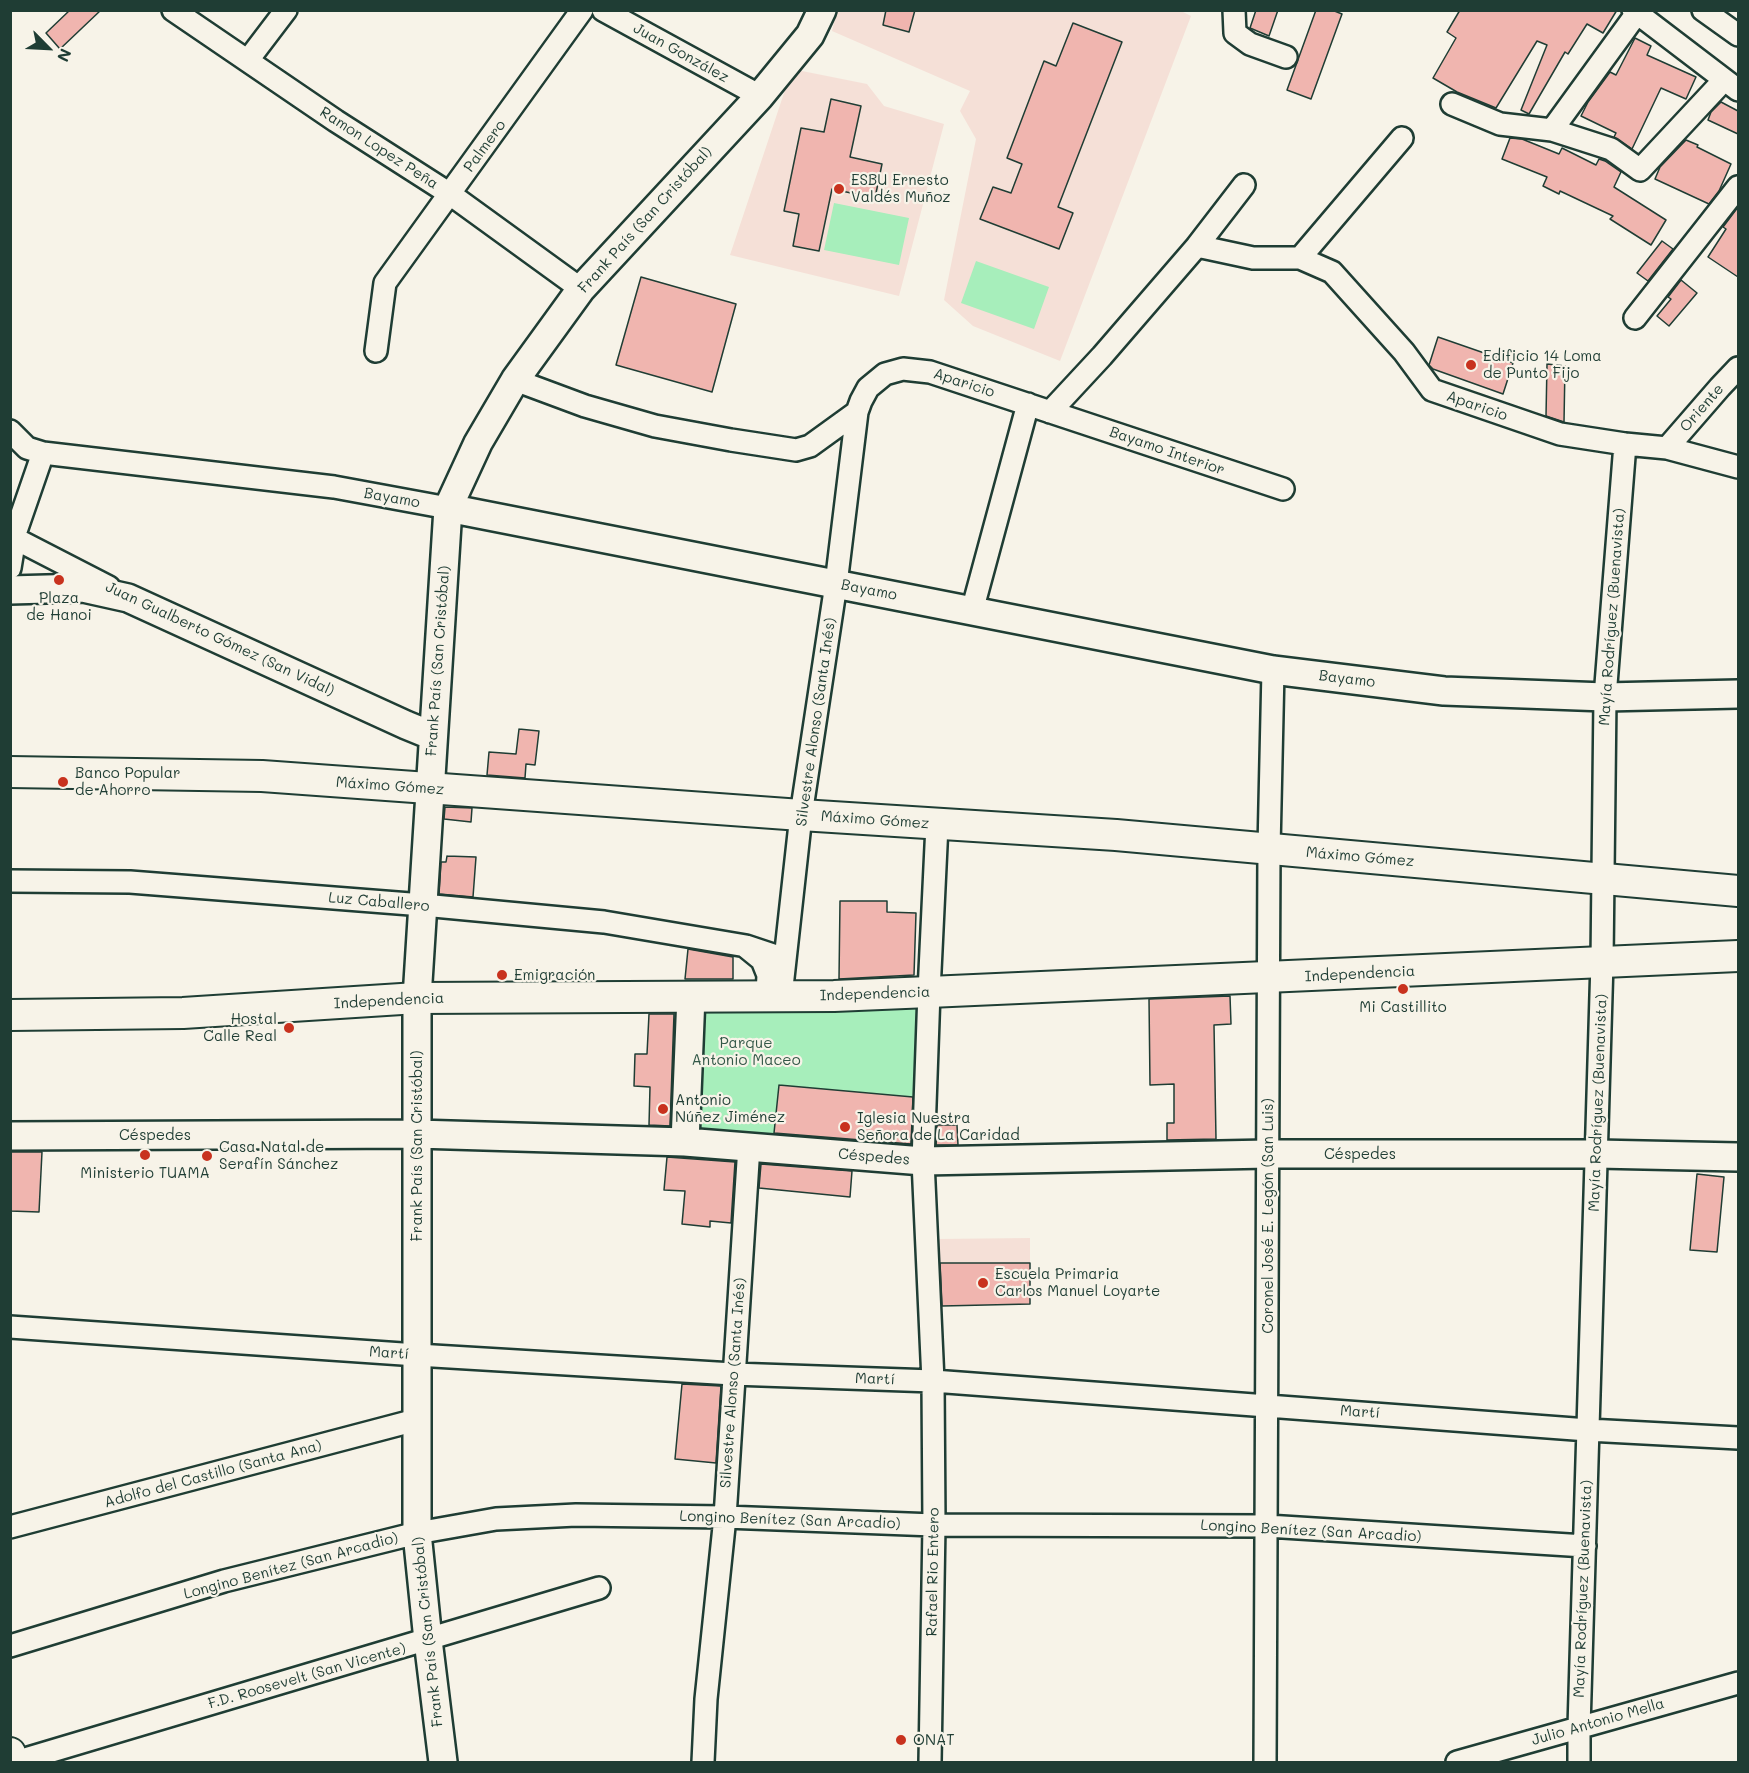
<!DOCTYPE html>
<html>
<head>
<meta charset="utf-8">
<style>
	body { margin:0 }
	#map { position:relative; width:1749px; height:1773px; overflow:hidden; background:#f7f3e8; font-family:Mali,sans-serif }
	canvas { display:block }
	.frame { position:absolute; inset:0; border:12px solid #1f3d34; pointer-events:none }
	.north { position:absolute; left:18px; top:18px; width:60px; height:60px; -webkit-text-stroke:4px #f7f3e8; paint-order:stroke; rotate:114deg; font-size:16px; font-weight:700; line-height:24px; text-align:center; color:#1f3d34 }
	.north::after { content:''; display:block; margin:auto; width:21px; height:27px; background:#1f3d34; clip-path:polygon(50% 0,100% 100%,50% 72%,0 100%) }
</style>
</head>
<body>
<div id="map">
<canvas width="1749" height="1773"></canvas>
<div class="frame"></div>
<div class="north">N</div>
</div>
<script>
const ctx = document.querySelector('canvas').getContext('2d');
ctx.lineJoin = 'round';
function fill(path, color) { ctx.fillStyle = color; ctx.fill(path, 'evenodd'); }
const shape = rows => new Path2D(rows.map(r => 'M' + r).join(''));
function strokePath(path, color, width, dash) { ctx.strokeStyle = color; ctx.lineWidth = width; ctx.lineCap = dash ? 'butt' : 'round'; ctx.setLineDash(dash || []); ctx.stroke(path); }
function write(font, color, halo, rows, align = 'center') {
  ctx.font = font + ' Mali,sans-serif'; ctx.lineWidth = 4.5; ctx.setLineDash([]); ctx.textBaseline = 'middle'; ctx.strokeStyle = halo; ctx.fillStyle = color; for (const [text, x, y, turn = 0] of rows) {
    ctx.save(); ctx.translate(x, y); ctx.rotate((+turn || 0) * Math.PI / 180); ctx.textAlign = isNaN(turn) ? turn : align; if (halo) ctx.strokeText(text, 0, 0); ctx.fillText(text, 0, 0); ctx.restore();
  }
}
fill(shape([
	[837,10,1179,10,1191,16,1060,361,973,326,944,300,976,139,960,111,970,91,832,31],
	[792,69,867,84,884,106,944,124,899,296,730,255],
	[1030,1238,1030,1304,937,1306,936,1239]
]), '#f5e0d7');
fill(shape([
	[834,203,909,218,899,265,824,250],
	[976,261,1049,287,1034,329,961,303],
	[908,1000,920,1008,917,1097,779,1085,774,1140,696,1136,701,1007]
]), '#a7eebb');
const building = shape([
	[70,10,101,10,60,49,46,33,70,10],
	[886,10,915,10,909,32,883,25,886,10],
	[1256,10,1278,10,1269,36,1250,28,1256,10],
	[1316,10,1332,10,1342,14,1311,99,1287,90,1316,10],
	[1460,10,1617,10,1603,33,1587,24,1568,54,1565,52,1529,114,1521,110,1547,45,1537,41,1496,108,1457,92,1433,78,1456,38,1447,32,1460,10],
	[1073,23,1122,42,1058,207,1073,213,1059,249,980,219,993,187,1011,193,1022,164,1007,158,1044,61,1056,66,1073,23],
	[1635,38,1651,46,1647,55,1696,77,1686,99,1661,88,1632,149,1614,137,1616,133,1581,116,1588,102,1610,72,1616,75,1635,38],
	[831,99,861,106,850,157,882,164,875,198,832,189,819,251,793,246,799,214,784,211,801,128,824,132,831,99],
	[1721,102,1738,111,1738,134,1708,120,1711,112,1721,102],
	[1510,138,1522,139,1559,154,1562,148,1596,165,1599,159,1605,161,1621,172,1614,187,1666,220,1651,245,1610,219,1613,216,1560,191,1559,194,1543,186,1547,177,1502,159,1510,138],
	[1686,140,1698,145,1697,147,1731,164,1719,191,1709,204,1655,179,1660,167,1686,140],
	[1738,207,1738,277,1708,257,1726,229,1723,227,1738,207],
	[1662,241,1673,249,1648,281,1637,273,1662,241],
	[641,277,736,304,712,392,616,365,641,277],
	[1681,280,1697,293,1669,326,1657,316,1671,299,1668,297,1681,280],
	[1438,337,1513,363,1503,394,1433,369,1429,365,1438,337],
	[1547,364,1565,366,1564,422,1546,416,1547,364],
	[519,729,539,731,535,765,526,764,525,778,487,775,489,752,516,754,519,729],
	[445,807,472,808,471,822,444,819,445,807],
	[447,856,476,857,473,897,439,894,441,862,446,862,447,856],
	[840,901,887,901,887,912,916,913,914,975,839,979,840,901],
	[688,949,733,957,733,979,685,979,688,949],
	[1230,996,1231,1024,1214,1025,1216,1139,1167,1140,1167,1123,1174,1123,1174,1084,1150,1085,1149,999,1230,996],
	[649,1014,674,1014,670,1126,649,1125,650,1087,634,1086,635,1054,647,1054,649,1014],
	[779,1085,913,1097,911,1144,774,1133,779,1085],
	[937,1125,957,1125,958,1145,936,1145,937,1125],
	[10,1152,42,1152,39,1212,10,1211,10,1152],
	[667,1157,735,1162,731,1223,710,1221,710,1227,682,1224,685,1191,664,1190,667,1157],
	[761,1164,852,1171,850,1197,759,1188,761,1164],
	[1697,1174,1724,1177,1717,1252,1690,1250,1697,1174],
	[940,1263,1030,1263,1030,1304,942,1306,940,1263],
	[682,1384,721,1386,716,1463,675,1459,682,1384]
]);
fill(building, '#f0b5af');
strokePath(building, '#1f3d34', 1.5);
const minor = shape([
	[173,10,336,121,450,194,581,289],
	[603,10,760,96],
	[1234,10,1235,33,1250,44,1286,57],
	[1633,10,1738,90],
	[1703,10,1738,35],
	[248,60,286,10],
	[1452,104,1500,124,1552,130,1611,149,1640,170,1724,80],
	[1552,130,1637,13],
	[1197,246,1253,258,1300,258,1332,272,1404,352,1432,390,1560,434,1625,444,1667,448,1738,467],
	[1300,258,1402,138],
	[1635,318,1738,187],
	[376,351,385,283,582,10],
	[515,380,585,406,655,426,731,440,796,450,810,446,857,412],
	[1050,412,1102,356,1197,246,1244,185],
	[10,431,27,448,43,453,334,487,448,508],
	[1667,448,1720,387,1738,368],
	[10,536,109,587],
	[10,568,16,531,43,453],
	[972,611,1028,404],
	[10,881,130,882,423,905,604,922,746,946,785,959],
	[746,947,762,960,768,975,767,995],
	[781,996,801,815,836,584,857,412,861,401,868,388,885,374,903,369,930,372,1283,489],
	[10,1327,417,1355,733,1374,933,1381,1588,1430,1738,1438],
	[10,1527,416,1420],
	[10,1646,224,1581,417,1533,496,1519,576,1515,725,1517,934,1525,1267,1526,1585,1546],
	[15,1762,599,1588],
	[703,1762,706,1699,725,1517,749,1146],
	[930,1762,934,1525,933,1381,923,1161,929,992,937,825],
	[1265,1762,1269,848,1273,670],
	[1457,1762,1738,1683],
	[1579,1762,1579,1727,1602,962,1605,697,1625,444]
]);
const tertiary = shape([
	[448,508,1273,670,1444,691,1605,697,1738,694],
	[10,590,83,588,128,598,406,725,433,736],
	[10,1136,417,1134,685,1142,923,1161,1268,1154,1597,1154,1738,1157],
	[685,1142,691,996],
	[443,1762,428,1640,417,1533,417,998,448,508,478,443,515,380,581,289,760,96,810,35,822,10]
]);
const secondary = shape([
	[10,772,262,776,801,815,1116,835,1738,891],
	[10,1015,183,1013,417,998,834,996,929,992,1738,956],
	[10,1753,12,1762]
]);
strokePath(minor, '#1f3d34', 26);
strokePath(tertiary, '#1f3d34', 32);
strokePath(secondary, '#1f3d34', 34);
strokePath(minor, '#f7f3e8', 21);
strokePath(tertiary, '#f7f3e8', 27);
strokePath(secondary, '#f7f3e8', 30);
for (const [x, y, r, color] of [
	[839,189,6,"#c8321e"],
	[1471,365,6,"#c8321e"],
	[59,580,6,"#c8321e"],
	[63,782,6,"#c8321e"],
	[502,975,6,"#c8321e"],
	[1403,989,6,"#c8321e"],
	[289,1028,6,"#c8321e"],
	[663,1109,6,"#c8321e"],
	[845,1127,6,"#c8321e"],
	[145,1155,6,"#c8321e"],
	[207,1156,6,"#c8321e"],
	[983,1283,6,"#c8321e"],
	[901,1740,6,"#c8321e"]
]) { const dot = new Path2D(); dot.arc(x, y, r, 0, 2 * Math.PI); ctx.fillStyle = color; ctx.fill(dot); strokePath(dot, '#f7f3e8', 2); }
write('15px', '#1f3d34', '#f7f3e8', [
	["Juan González",681,53,29],
	["Palmero",485,146,-54],
	["Ramon Lopez Peña",379,148,33],
	["Frank País (San Cristóbal)",645,220,-48],
	["Aparicio",964,383,18],
	["Aparicio",1477,406,19],
	["Oriente",1702,408,-49],
	["Bayamo Interior",1167,451,19],
	["Bayamo",392,498,10],
	["Bayamo",869,590,11],
	["Mayía Rodríguez (Buenavista)",1612,617,-86],
	["Juan Gualberto Gómez (San Vidal)",220,639,25],
	["Frank País (San Cristóbal)",438,661,-86],
	["Bayamo",1347,679,7],
	["Silvestre Alonso (Santa Inés)",816,722,-82],
	["Máximo Gómez",390,786,4],
	["Máximo Gómez",875,820,4],
	["Máximo Gómez",1360,857,5],
	["Luz Caballero",379,902,5],
	["Independencia",1360,974,-3],
	["Independencia",875,994,-2],
	["Independencia",389,1001,-3],
	["Mayía Rodríguez (Buenavista)",1598,1103,-88],
	["Céspedes",155,1135],
	["Frank País (San Cristóbal)",417,1146,-90],
	["Céspedes",1360,1154],
	["Céspedes",874,1157,5],
	["Coronel José E. Legón (San Luis)",1268,1216,-90],
	["Martí",389,1353,4],
	["Martí",875,1379,2],
	["Silvestre Alonso (Santa Inés)",733,1383,-86],
	["Martí",1360,1412,4],
	["Adolfo del Castillo (Santa Ana)",213,1474,-15],
	["Longino Benítez (San Arcadio)",790,1520,2],
	["Longino Benítez (San Arcadio)",1311,1531,3],
	["Longino Benítez (San Arcadio)",291,1566,-15],
	["Rafael Rio Entero",933,1572,-89],
	["Mayía Rodríguez (Buenavista)",1583,1589,-88],
	["Frank País (San Cristóbal)",428,1632,-96],
	["F.D. Roosevelt (San Vicente)",307,1676,-16],
	["Julio Antonio Mella",1598,1722,-16]
]);
write('15px', '#1f3d34', '#f7f3e8', [
	["ESBU Ernesto",851,180],
	["Valdés Muñoz",851,197],
	["Edificio 14 Loma",1483,356],
	["de Punto Fijo",1483,373],
	["Plaza",59,598,"center"],
	["de Hanoi",59,615,"center"],
	["Banco Popular",75,773],
	["de Ahorro",75,790],
	["Emigración",514,975],
	["Mi Castillito",1403,1007,"center"],
	["Hostal",277,1019,"right"],
	["Calle Real",277,1036,"right"],
	["Antonio",675,1100],
	["Núñez Jiménez",675,1117],
	["Iglesia Nuestra",857,1118],
	["Señora de La Caridad",857,1135],
	["Casa Natal de",219,1147],
	["Serafín Sánchez",219,1164],
	["Ministerio TUAMA",145,1173,"center"],
	["Escuela Primaria",995,1274],
	["Carlos Manuel Loyarte",995,1291],
	["ONAT",913,1740]
], 'left');
write('15px', '#335848', '#f7f3e8', [
	["Parque",746,1043],
	["Antonio Maceo",746,1060]
]);
</script>
</body>
</html>
